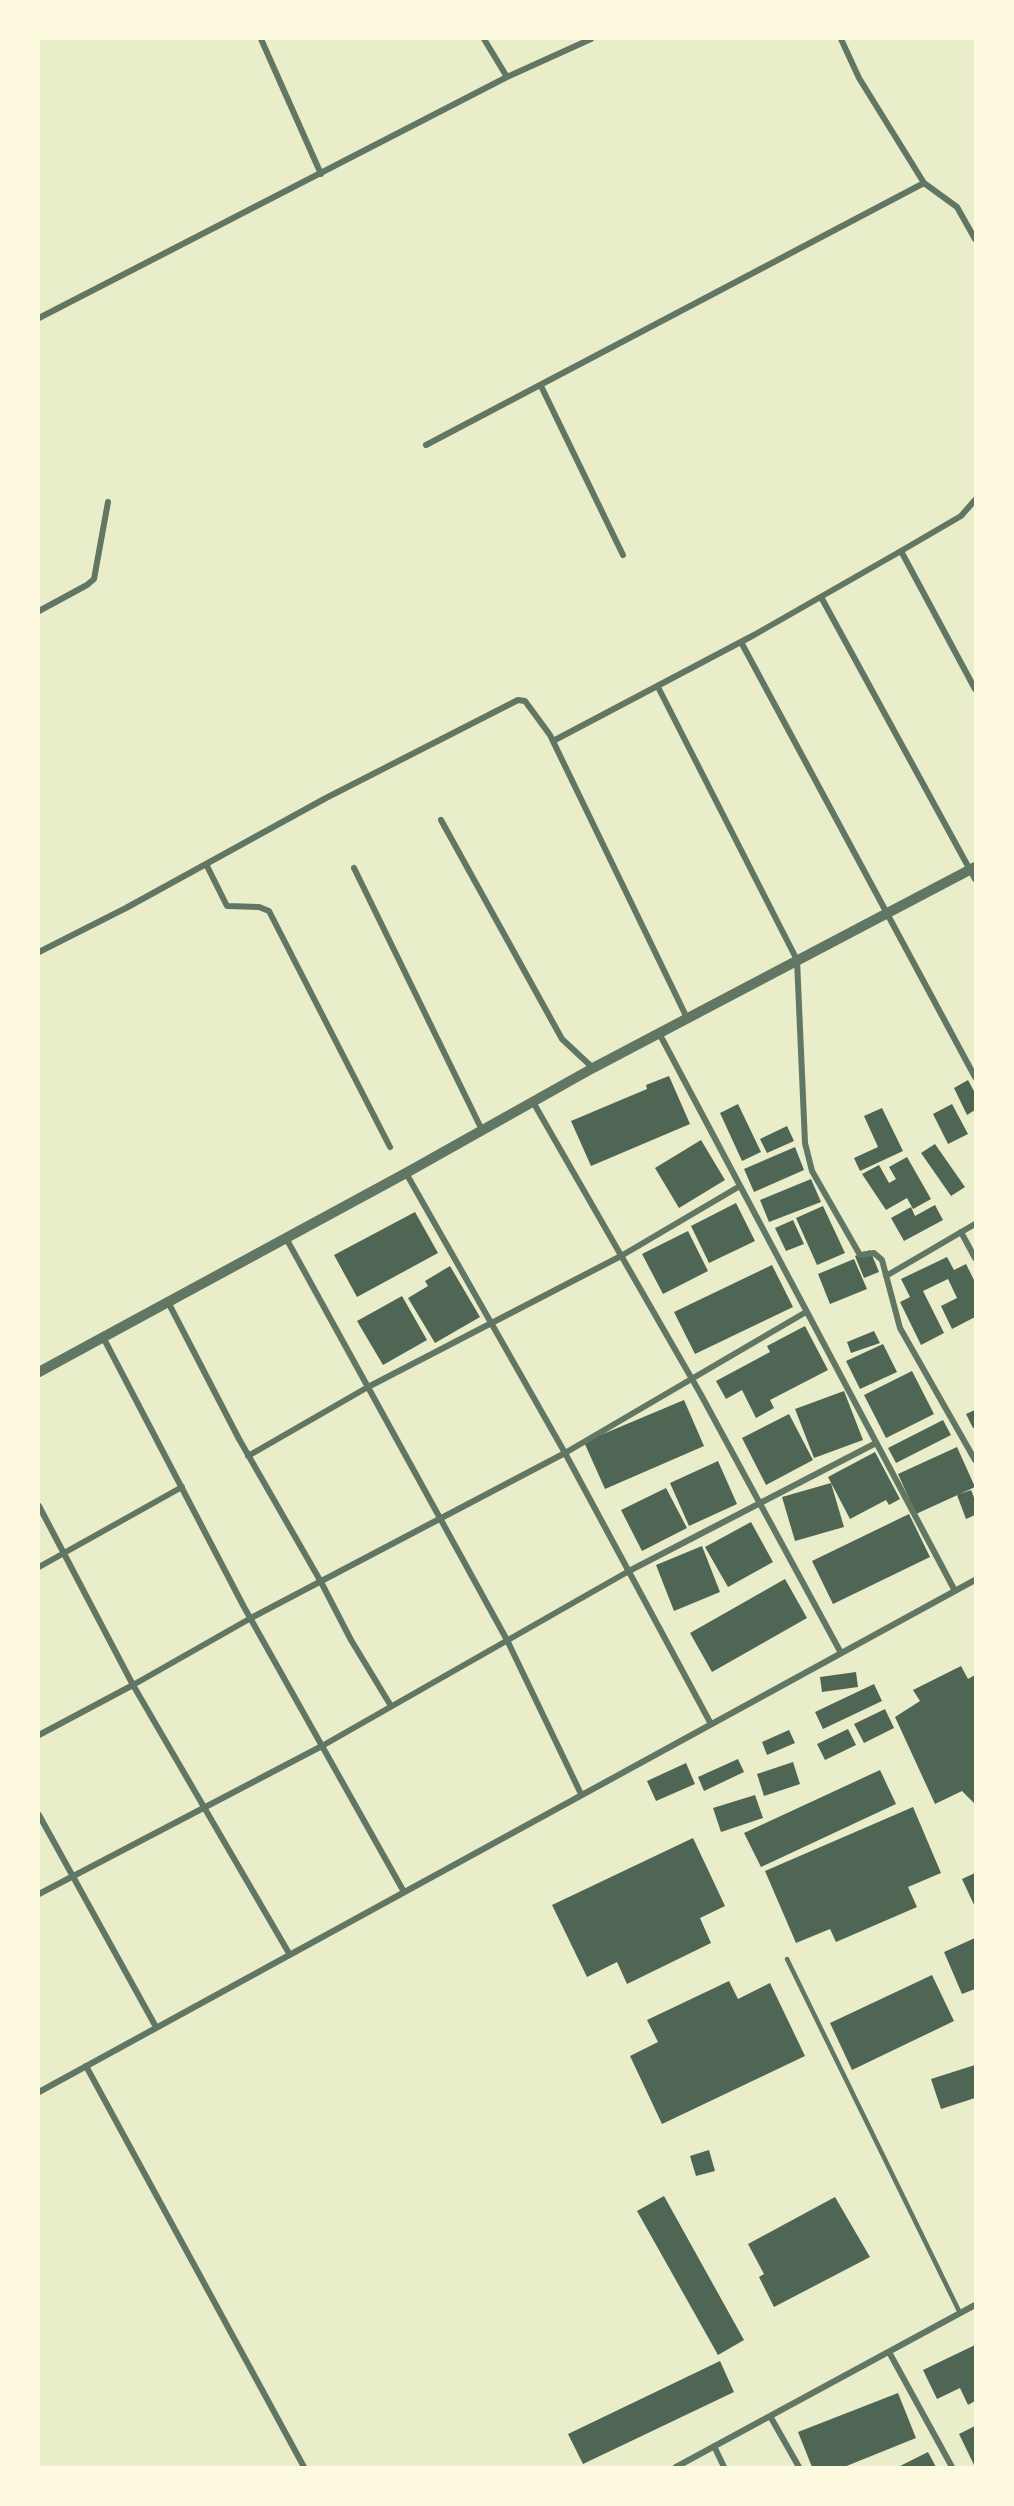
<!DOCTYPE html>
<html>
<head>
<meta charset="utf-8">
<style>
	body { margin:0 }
	#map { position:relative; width:1014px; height:2506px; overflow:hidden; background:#e9edc9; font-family:"Alegreya Sans",sans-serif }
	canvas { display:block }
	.frame { position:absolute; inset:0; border:40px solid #fefae0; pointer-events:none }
</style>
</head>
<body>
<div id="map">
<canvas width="1014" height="2506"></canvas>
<div class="frame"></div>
</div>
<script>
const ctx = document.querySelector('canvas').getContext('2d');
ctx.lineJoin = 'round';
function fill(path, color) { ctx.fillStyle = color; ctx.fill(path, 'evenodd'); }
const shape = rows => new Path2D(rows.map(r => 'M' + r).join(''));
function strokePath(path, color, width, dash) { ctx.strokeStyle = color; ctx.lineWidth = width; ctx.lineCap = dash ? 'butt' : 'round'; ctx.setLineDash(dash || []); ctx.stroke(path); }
fill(shape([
	[669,1076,690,1124,591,1166,571,1121,647,1089,646,1085],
	[968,1080,975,1093,975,1110,967,1115,954,1088],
	[738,1104,761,1152,742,1161,720,1113],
	[952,1104,968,1134,948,1144,933,1114],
	[882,1108,903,1151,860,1171,854,1158,878,1147,864,1116],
	[787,1126,794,1141,767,1153,760,1139],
	[701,1140,725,1180,679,1208,655,1168],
	[935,1144,965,1187,951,1196,921,1153],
	[795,1147,804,1170,754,1192,744,1169],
	[907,1157,931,1199,913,1209,907,1198,886,1210,862,1174,879,1165,889,1183,896,1179,889,1167],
	[811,1179,821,1202,769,1222,760,1200],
	[736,1203,755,1241,709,1263,691,1226],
	[935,1205,943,1220,904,1241,891,1218,911,1207,915,1216],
	[823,1206,845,1253,817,1265,796,1218],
	[415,1212,438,1253,357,1297,334,1255],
	[793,1220,804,1244,786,1251,775,1228],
	[688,1231,708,1271,663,1294,642,1254],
	[870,1250,879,1272,864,1278,855,1256],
	[947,1257,954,1270,966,1264,975,1282,975,1317,952,1329,941,1306,957,1298,948,1279,923,1291,944,1333,921,1345,900,1302,910,1297,901,1279],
	[854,1259,867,1289,830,1304,818,1274],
	[772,1265,793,1307,695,1354,674,1312],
	[450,1266,480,1317,435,1343,408,1298,428,1286,425,1281],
	[402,1296,427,1340,383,1365,357,1321],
	[805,1326,828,1370,770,1400,774,1408,756,1418,742,1390,726,1399,716,1381,770,1352,767,1346],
	[874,1331,880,1343,851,1353,847,1342],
	[883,1344,897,1372,860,1389,846,1361],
	[912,1371,934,1414,886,1438,864,1395],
	[844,1391,863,1440,814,1458,795,1409],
	[684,1400,704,1446,605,1489,584,1442],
	[975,1410,975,1427,973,1428,966,1414],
	[789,1414,813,1460,766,1485,742,1438],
	[943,1420,951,1435,896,1463,888,1448],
	[957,1447,975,1487,916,1514,898,1474],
	[875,1452,900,1499,889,1505,886,1500,850,1519,828,1477],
	[718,1461,737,1504,689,1526,670,1483],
	[831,1483,844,1527,795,1541,782,1497],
	[666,1488,687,1528,642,1551,621,1510],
	[971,1490,975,1500,975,1515,966,1519,957,1495],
	[909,1514,930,1557,833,1604,812,1561],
	[751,1522,773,1562,728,1587,705,1547],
	[702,1546,720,1592,674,1611,656,1565],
	[785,1579,807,1618,712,1672,690,1633],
	[961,1666,968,1679,975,1675,975,1804,962,1791,935,1804,895,1717,920,1701,913,1690],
	[856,1672,858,1687,822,1692,820,1677],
	[874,1684,882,1701,823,1729,815,1712],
	[885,1709,894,1728,864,1743,854,1724],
	[848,1729,856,1745,825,1760,817,1744],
	[789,1730,795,1743,767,1755,762,1742],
	[738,1759,744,1772,704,1791,698,1777],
	[793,1762,800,1784,764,1796,757,1774],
	[686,1763,695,1784,656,1801,647,1781],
	[880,1770,896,1804,761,1867,744,1833],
	[755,1795,763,1818,721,1832,713,1808],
	[913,1807,941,1873,908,1887,917,1907,836,1942,830,1929,796,1943,765,1871],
	[693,1838,725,1906,700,1918,711,1943,627,1984,617,1962,587,1977,552,1905],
	[975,1873,975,1907,962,1879],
	[975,1938,975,1989,962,1994,944,1952],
	[932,1975,954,2021,852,2070,830,2023],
	[729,1981,738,1999,770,1983,805,2056,662,2124,630,2056,658,2042,647,2020],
	[975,2065,975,2098,941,2109,931,2079],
	[709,2150,715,2171,696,2176,690,2156],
	[664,2196,744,2340,718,2355,637,2211],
	[835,2197,870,2257,774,2307,759,2277,764,2274,748,2244],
	[975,2345,975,2401,968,2405,960,2388,937,2399,923,2370],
	[720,2361,734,2392,583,2464,568,2434],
	[898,2393,916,2438,844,2467,812,2467,798,2432],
	[975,2426,975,2467,959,2434],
	[928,2452,936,2467,898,2467]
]), '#4f6655');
strokePath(shape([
	[787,1959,960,2313]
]), '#617663', 4.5);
strokePath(shape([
	[261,39,321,174],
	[484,39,507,77],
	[841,39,859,78,924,183,957,207,975,239],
	[39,318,507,77,591,39],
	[541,386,623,555],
	[426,445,924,183],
	[901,551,975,689],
	[821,597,975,879],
	[39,611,87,585,94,579,108,502],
	[741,642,975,1077],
	[658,687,797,960,805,1143,812,1171,860,1255,874,1253,882,1260,900,1328,975,1460],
	[553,741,754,635,901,551,961,516,975,500],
	[441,820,562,1039,593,1068],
	[206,864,227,906,259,907,269,911,390,1147],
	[354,868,482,1130],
	[39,952,126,908,326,798,518,700,525,701,550,735,687,1018],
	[659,1033,955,1591],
	[533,1102,700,1393,841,1653],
	[406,1173,565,1453,711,1724],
	[961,1232,975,1258],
	[286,1238,507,1640,581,1794],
	[886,1276,975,1224],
	[168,1302,239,1439,321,1582,351,1640,391,1706],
	[103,1337,244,1607,404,1892],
	[248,1456,368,1387,621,1256,740,1186],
	[39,1506,133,1685,290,1955],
	[39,1567,182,1487],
	[39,1735,133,1685,251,1618,565,1453,806,1312],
	[39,1815,156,2027],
	[39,1894,322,1746,629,1571,876,1443],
	[86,2066,304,2467],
	[39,2092,975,1580],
	[889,2352,952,2467],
	[770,2416,799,2467],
	[714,2446,724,2467],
	[676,2467,975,2305]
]), '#617663', 6);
strokePath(shape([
	[39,1372,406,1173,593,1068,975,867]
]), '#617663', 10);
</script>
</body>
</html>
